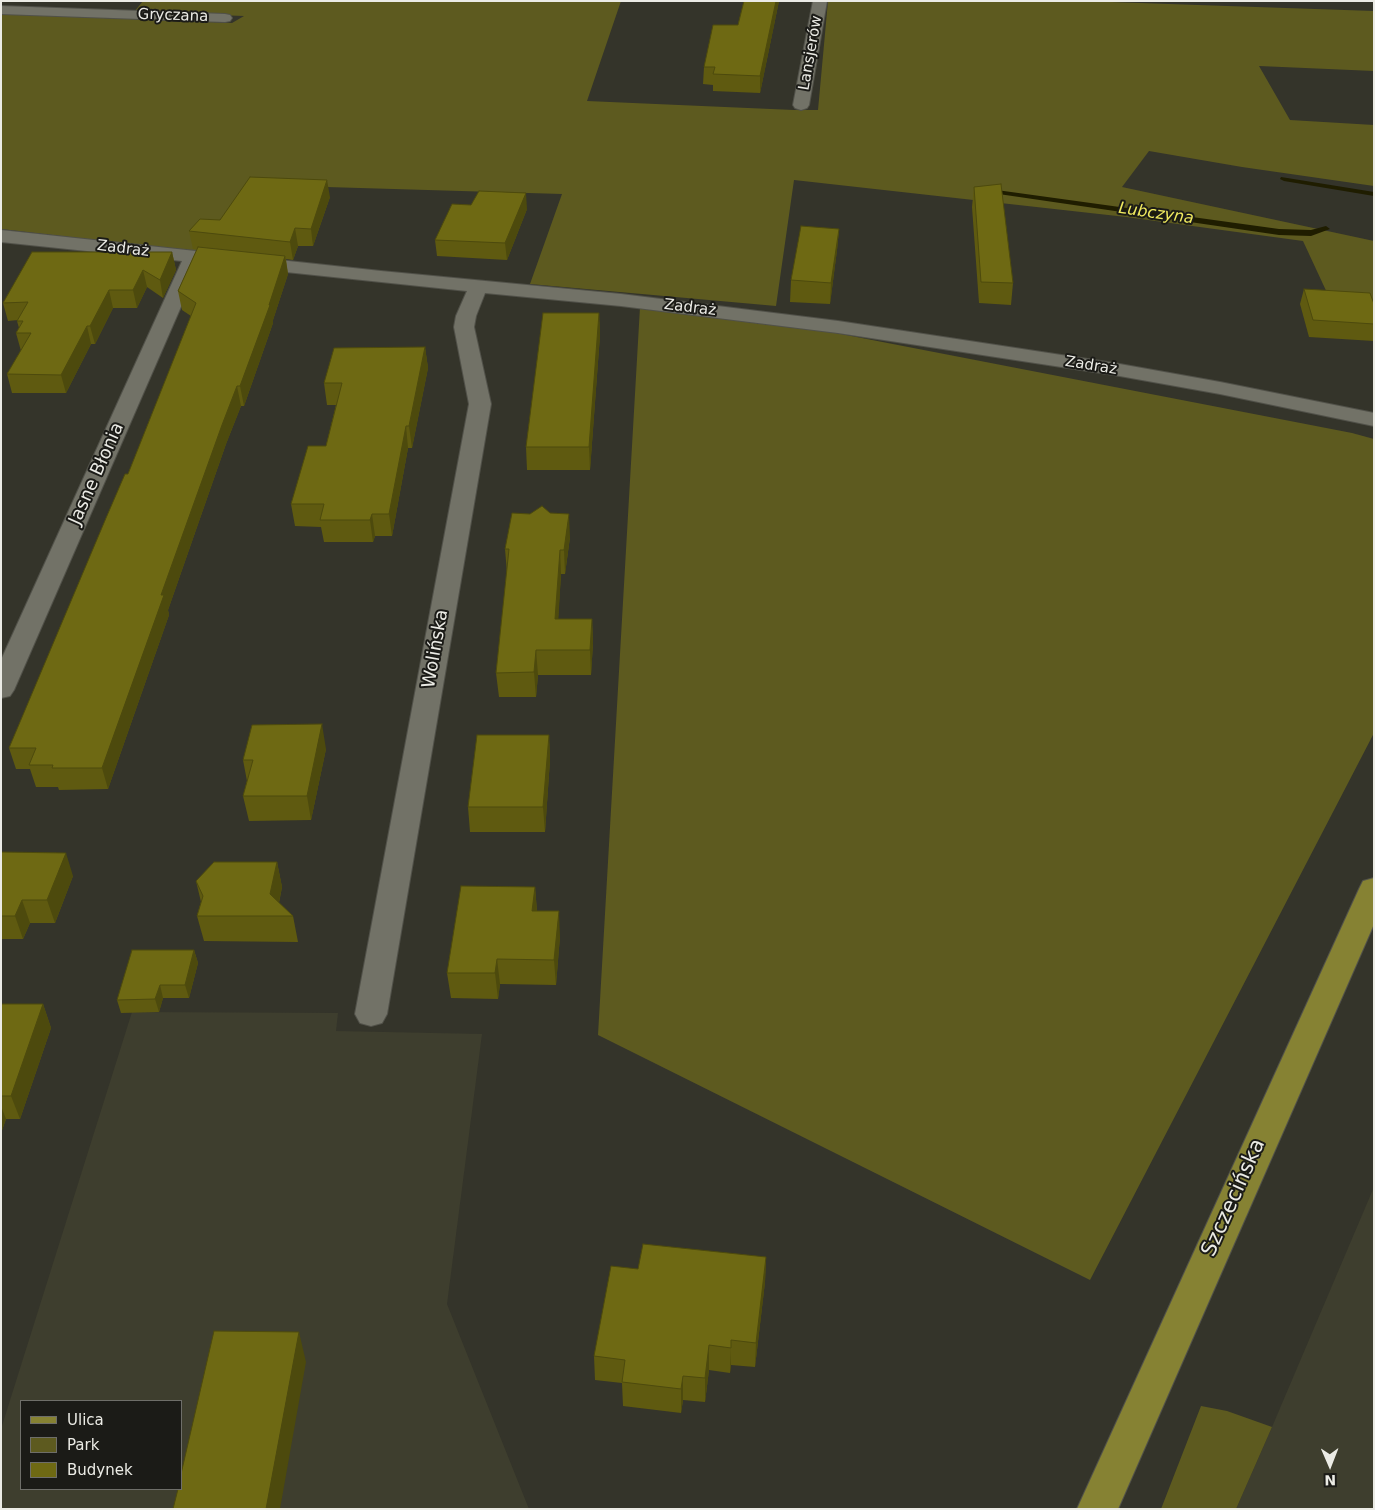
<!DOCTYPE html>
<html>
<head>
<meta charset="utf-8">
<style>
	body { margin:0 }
	#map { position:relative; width:1375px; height:1510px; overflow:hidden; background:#34342a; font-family:"DejaVu Sans",sans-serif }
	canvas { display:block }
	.frame { position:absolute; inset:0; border:2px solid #ebebe5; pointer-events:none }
	.legend { position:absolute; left:20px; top:1400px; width:162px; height:90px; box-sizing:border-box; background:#1b1b17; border:1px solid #6e6e69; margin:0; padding:6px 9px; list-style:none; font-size:15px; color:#ebebe5 }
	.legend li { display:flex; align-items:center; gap:10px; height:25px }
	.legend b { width:25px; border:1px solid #6e6e69 }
	.north { position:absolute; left:1305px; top:1440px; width:50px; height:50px; -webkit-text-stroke:4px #1b1b17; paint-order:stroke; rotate:179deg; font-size:14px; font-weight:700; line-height:20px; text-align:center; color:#ebebe5 }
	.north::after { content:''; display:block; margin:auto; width:18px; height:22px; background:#ebebe5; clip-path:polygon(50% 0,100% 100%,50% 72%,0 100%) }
</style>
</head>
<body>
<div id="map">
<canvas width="1375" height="1510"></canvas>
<div class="frame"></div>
<ul class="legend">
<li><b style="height:6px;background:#868233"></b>Ulica</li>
<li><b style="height:14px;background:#5d5a1f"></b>Park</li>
<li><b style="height:14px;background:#6e6913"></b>Budynek</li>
</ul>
<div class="north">N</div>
</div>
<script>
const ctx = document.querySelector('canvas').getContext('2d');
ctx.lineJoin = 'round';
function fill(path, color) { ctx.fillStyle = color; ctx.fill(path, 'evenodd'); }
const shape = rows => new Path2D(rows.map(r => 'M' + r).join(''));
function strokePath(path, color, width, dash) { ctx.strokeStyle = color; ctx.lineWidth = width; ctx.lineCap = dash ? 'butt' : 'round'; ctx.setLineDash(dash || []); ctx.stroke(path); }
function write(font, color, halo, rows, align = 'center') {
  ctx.font = font + ' "DejaVu Sans",sans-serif'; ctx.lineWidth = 4; ctx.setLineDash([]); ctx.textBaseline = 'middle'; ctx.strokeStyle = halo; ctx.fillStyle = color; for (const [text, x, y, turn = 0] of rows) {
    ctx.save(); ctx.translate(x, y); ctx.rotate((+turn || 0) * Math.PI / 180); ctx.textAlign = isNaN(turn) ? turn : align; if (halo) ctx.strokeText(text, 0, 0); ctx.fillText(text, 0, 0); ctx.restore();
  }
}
fill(shape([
	[132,1012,338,1013,336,1031,482,1034,447,1304,529,1509,1,1509,1,1429],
	[21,1401,181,1401,181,1489,21,1489],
	[1374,1187,1374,1509,1236,1509,1272,1427]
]), '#3e3e2e');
fill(shape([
	[143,1,621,1,587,101,794,110,818,110,828,1,1081,1,1374,11,1374,71,1259,66,1290,120,1374,125,1374,186,1242,167,1149,151,1122,187,1374,241,1374,299,1329,297,1303,241,1126,217,794,180,776,306,530,284,562,194,259,185,214,254,1,229,1,14,232,23,244,16,134,12],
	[640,307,805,327,1352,433,1374,439,1374,733,1090,1280,598,1035],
	[1201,1406,1227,1411,1272,1427,1236,1509,1161,1509]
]), '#5d5a1f');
fill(shape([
	[1281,177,1374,192,1374,196,1284,181,1280,179,1281,177],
	[982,188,1279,229,1311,230,1326,226,1330,229,1311,236,1279,235,985,192,981,190,982,188]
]), '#1f1d00');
const minor = shape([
	[813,1,827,1,809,105,807,108,801,110,795,108,793,105,813,1],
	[1,6,225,14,230,15,232,18,230,21,225,22,1,14,1,6],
	[1,230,381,271,621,294,838,321,1114,363,1220,382,1374,413,1374,426,1220,394,1114,375,838,333,621,306,485,293,476,316,474,327,491,404,387,1014,382,1023,371,1026,360,1023,355,1014,469,404,454,327,456,316,467,291,200,263,14,690,10,696,1,698,1,660,182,261,1,242,1,230]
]);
const major = shape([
	[1374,878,1374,924,1118,1509,1077,1509,1359,889,1363,881,1374,878]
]);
strokePath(minor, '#515149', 2);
strokePath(major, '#515149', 2);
fill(minor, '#727267');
fill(major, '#868233');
fill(shape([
	[744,1,779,1,760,93,713,91,713,85,703,84,704,67,738,25],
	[974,187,1013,283,1011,305,979,303,972,207],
	[330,197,313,246,298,246,293,260,286,259,288,274,273,320,273,323,244,406,241,406,226,444,168,610,169,615,108,789,59,790,58,787,36,787,30,769,16,769,9,748,128,474,191,316,182,310,178,291,197,249,193,249,189,231,220,220],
	[527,209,507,260,437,256,435,240],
	[839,229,837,250,830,304,790,302,791,280],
	[172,252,176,270,163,298,147,287,137,308,113,308,95,344,91,344,66,393,12,393,7,374,21,351,16,333,19,328,17,321,18,320,8,321,3,303],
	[1304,289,1374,304,1374,341,1309,337,1300,304],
	[599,313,600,335,590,470,527,470,526,447],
	[425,347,428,368,412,448,408,448,392,536,375,536,373,542,324,542,321,527,295,526,291,504,326,446,336,405,327,405,324,383],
	[570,537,565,574,561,574,558,619,592,619,593,643,591,675,538,675,536,697,499,697,496,673,507,573,505,549],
	[549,735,550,760,545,832,470,832,468,807],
	[326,749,311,820,249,821,243,796,247,781,243,760],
	[1,852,73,876,55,923,30,923,23,939,1,939],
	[277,862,282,887,279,903,293,916,298,942,204,941,197,916,201,902,196,881],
	[535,887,537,911,560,936,556,985,500,984,498,999,451,998,447,973],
	[194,950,198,963,189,998,163,998,159,1012,121,1013,117,1000],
	[1,1004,43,1004,51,1028,20,1119,6,1119,1,1133],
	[766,1257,765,1282,755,1367,731,1365,730,1373,709,1370,705,1402,683,1400,681,1413,623,1406,622,1383,595,1380,594,1356,638,1269]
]), '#5f5a10');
fill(shape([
	[776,1,779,1,760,93,760,76],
	[327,180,330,197,313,246,311,229],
	[526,193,527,209,507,260,505,243],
	[295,228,298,246,293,260,290,242],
	[839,229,837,250,830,304,831,283],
	[172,252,176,270,163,298,160,280],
	[285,256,288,274,273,320,273,323,244,406,240,386],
	[143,270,147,287,137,308,133,290],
	[109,290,113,308,95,344,90,326],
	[599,313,600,335,590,470,589,447],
	[87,326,91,344,66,393,61,375],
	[425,347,428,368,412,448,409,426],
	[237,386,241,406,226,444,168,610,169,615,108,789,102,768,161,595,222,425],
	[406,426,408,448,392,536,389,514],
	[372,514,375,536,373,542,370,520],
	[569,514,570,537,565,574,564,550],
	[560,550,561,574,557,643,555,619],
	[592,619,593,643,591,675,590,650],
	[536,650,538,675,536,697,534,672],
	[322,724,326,749,311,820,307,796],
	[549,735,550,760,545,832,543,807],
	[66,853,73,876,55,923,47,900],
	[277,862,282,887,276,916,270,894],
	[535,887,537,912,532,911],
	[22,900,30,923,23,939,15,916],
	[559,911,560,936,556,985,554,960],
	[194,950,198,963,189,998,185,985],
	[497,959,500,984,498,999,495,973],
	[160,985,163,998,159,1012,155,999],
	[43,1004,51,1028,20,1119,11,1096],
	[1,1106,6,1119,1,1133],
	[766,1257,765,1282,755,1367,756,1343],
	[299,1332,306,1362,280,1509,266,1509],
	[731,1340,731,1365,730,1373,731,1348],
	[709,1345,709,1370,705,1402,705,1378],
	[683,1376,683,1400,681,1413,681,1389]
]), '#4d4a0d');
const building = shape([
	[744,1,776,1,760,76,713,74,715,67,704,67,713,25,738,25,744,1],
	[250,177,327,180,311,229,295,228,290,242,189,231,200,219,220,220,250,177],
	[1001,184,1013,283,981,282,974,187,1001,184],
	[479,191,526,193,505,243,435,240,452,204,471,205,479,191],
	[801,226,839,229,831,283,791,280,801,226],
	[198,247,285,256,269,305,270,305,240,386,237,386,222,425,161,595,164,595,102,768,52,768,53,765,29,765,36,748,9,748,106,518,125,474,128,474,196,303,178,291,198,247],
	[32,252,172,252,160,280,143,270,133,290,109,290,90,326,87,326,61,375,7,374,31,333,16,333,23,321,17,321,28,302,3,303,32,252],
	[1304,289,1370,293,1374,304,1374,324,1313,320,1304,289],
	[543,313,599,313,589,447,526,447,543,313],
	[425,347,409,426,406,426,389,514,372,514,370,520,320,520,324,504,291,504,308,446,326,446,342,383,324,383,334,348,425,347],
	[542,506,550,513,569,514,564,550,560,550,555,619,592,619,590,650,536,650,534,672,496,673,509,549,505,549,512,513,530,514,542,506],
	[322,724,307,796,243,796,253,760,243,760,252,725,322,724],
	[477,735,549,735,543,807,468,807,477,735],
	[1,852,66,853,47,900,22,900,15,916,1,916,1,852],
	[214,862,277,862,270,894,293,916,197,916,203,896,196,881,214,862],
	[461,886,535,887,532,911,559,911,554,960,497,959,495,973,447,973,461,886],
	[132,950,194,950,185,985,160,985,155,999,117,1000,132,950],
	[1,1004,43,1004,11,1096,1,1096,1,1004],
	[643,1244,766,1257,756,1343,731,1340,731,1348,709,1345,705,1378,683,1376,681,1389,622,1382,625,1360,594,1356,611,1266,638,1269,643,1244],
	[214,1331,299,1332,266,1509,173,1509,178,1489,181,1489,181,1474,214,1331]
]);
fill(building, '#6e6913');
strokePath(building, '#4d4a0d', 1);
write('15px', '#ebebe5', '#1b1b17', [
	["Gryczana",173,16,2],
	["Lansjerów",811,53,-80],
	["Zadraż",123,249,7],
	["Zadraż",690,308,7],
	["Zadraż",1091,366,9]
]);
write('italic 16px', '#f0ea5f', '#1b1b17', [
	["Lubczyna",1156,214,8]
]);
write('18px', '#ebebe5', '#1b1b17', [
	["Jasne Błonia",97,474,-66],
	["Wolińska",436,649,-80]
]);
write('21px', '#ebebe5', '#1b1b17', [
	["Szczecińska",1234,1198,-66]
]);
</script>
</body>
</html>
